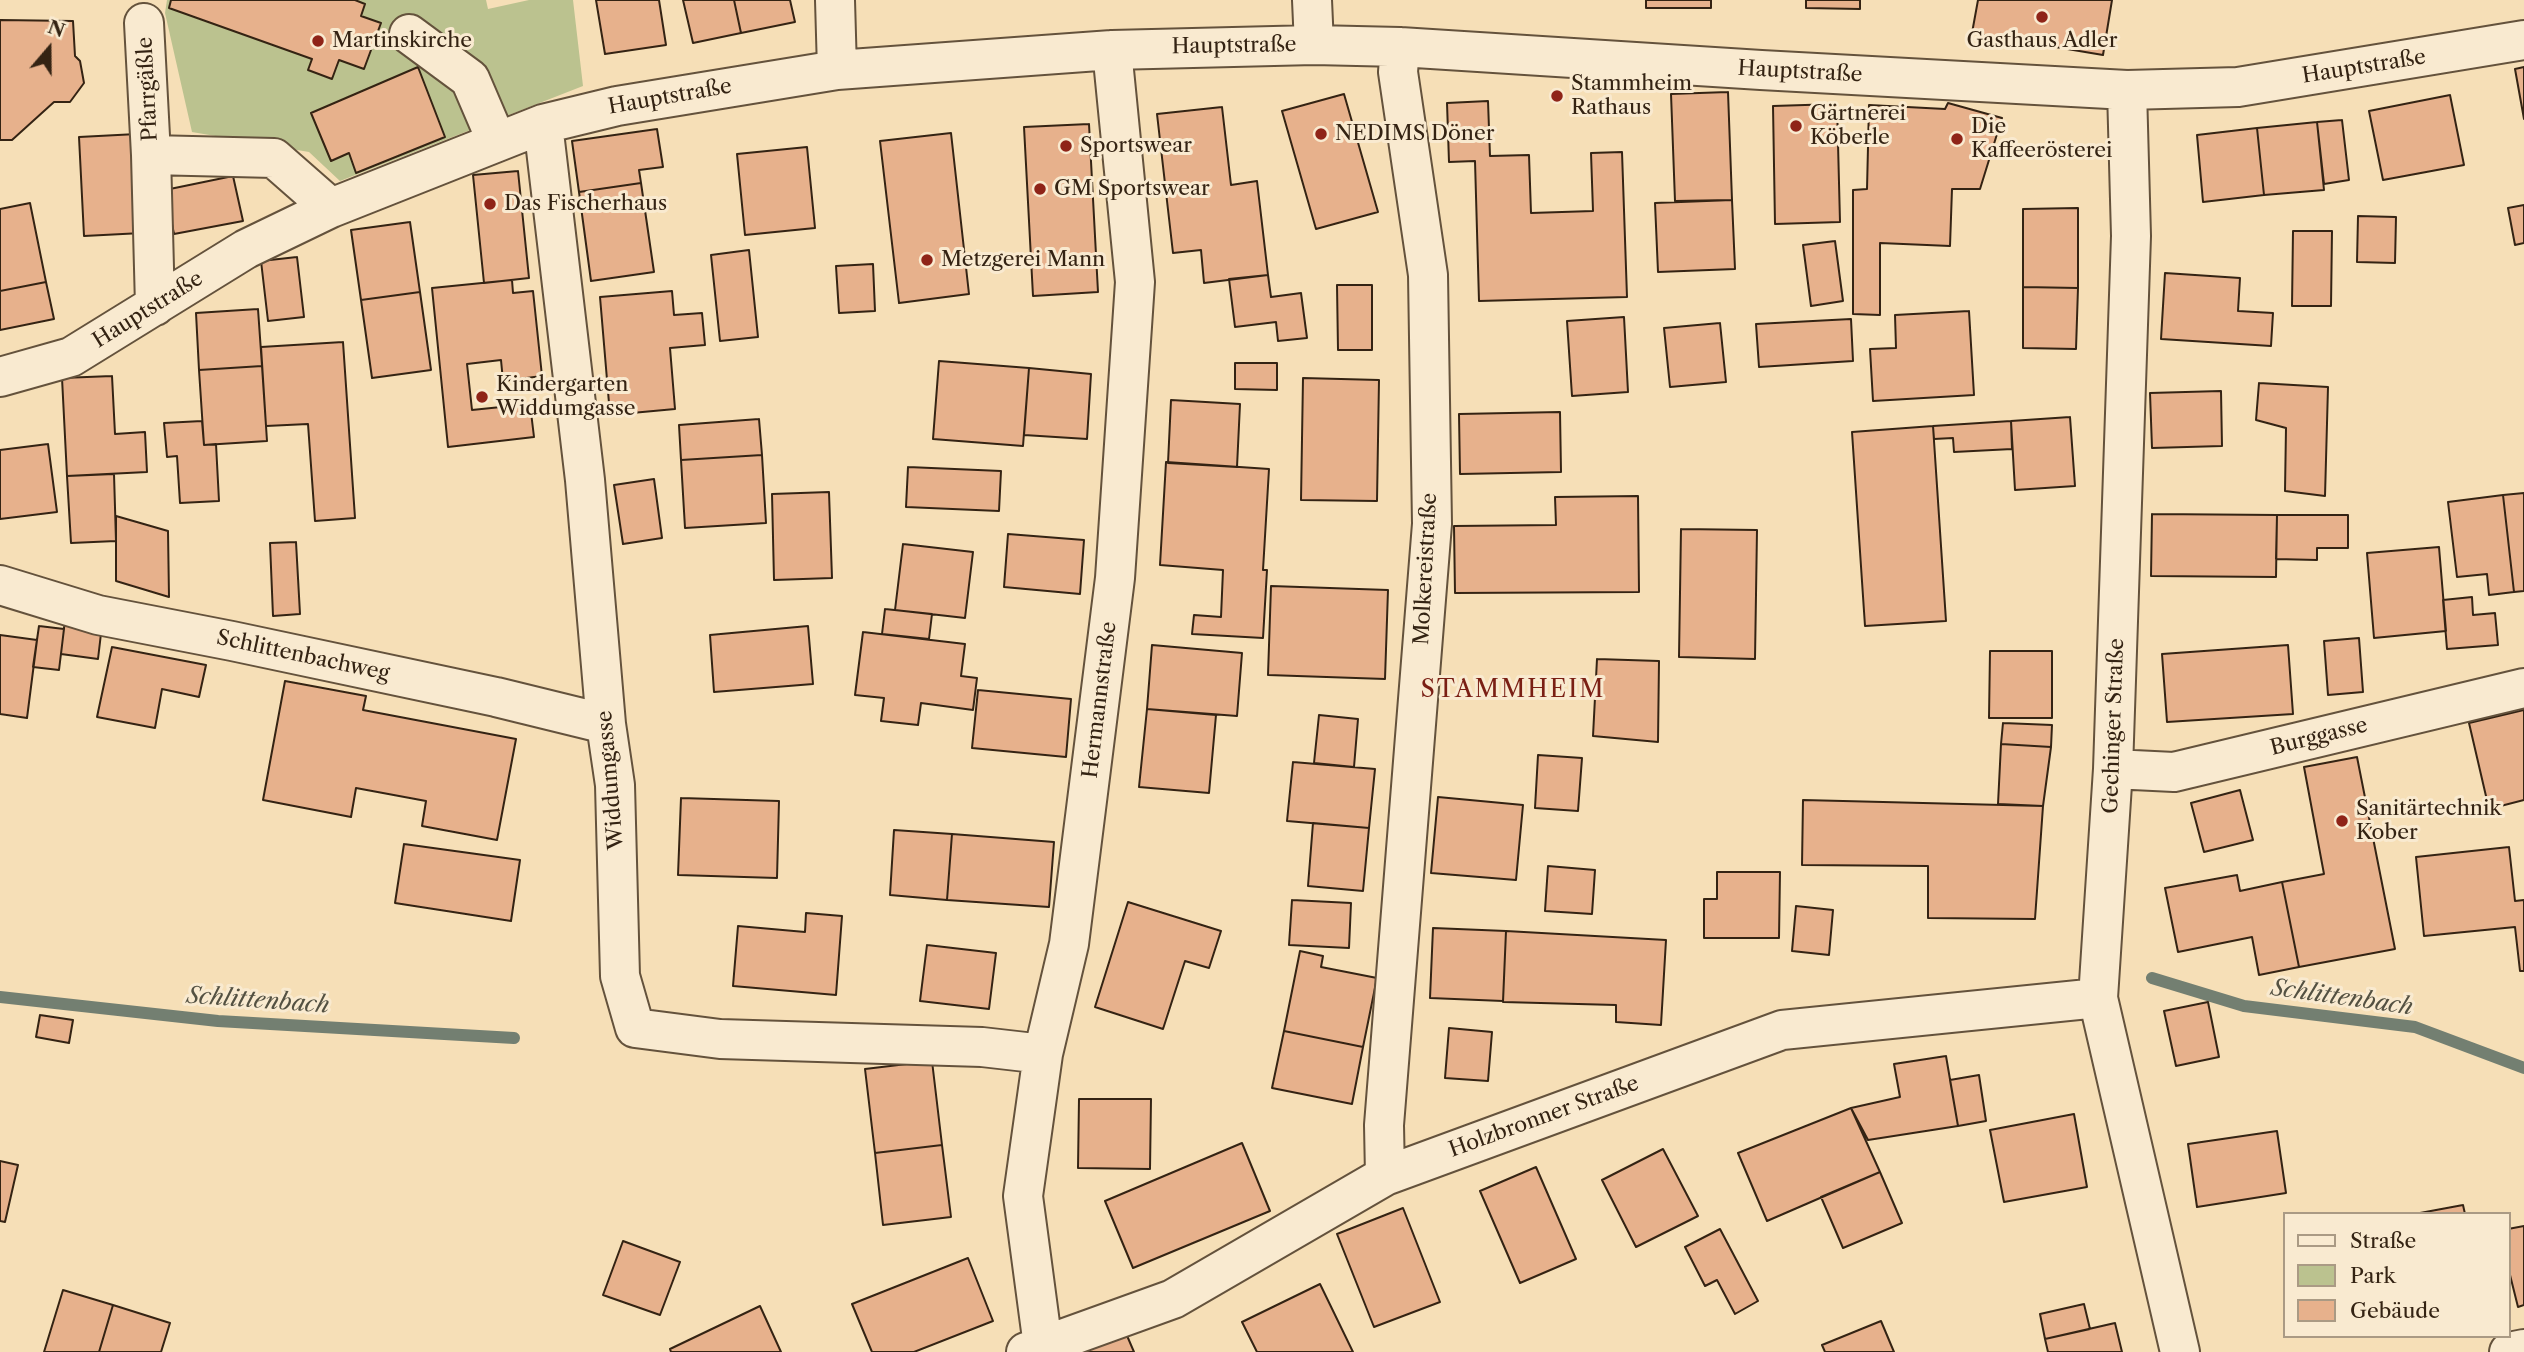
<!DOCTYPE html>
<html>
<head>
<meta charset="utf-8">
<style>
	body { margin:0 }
	#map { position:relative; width:2524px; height:1352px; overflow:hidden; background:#f6dfb7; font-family:"Libre Caslon Text",serif }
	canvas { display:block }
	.legend { position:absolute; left:2283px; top:1212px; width:228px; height:126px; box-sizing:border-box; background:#f9ead0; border:2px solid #aa9a84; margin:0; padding:9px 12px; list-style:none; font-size:21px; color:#342313 }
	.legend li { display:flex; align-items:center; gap:14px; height:35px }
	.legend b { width:35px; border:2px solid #aa9a84 }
	.north { position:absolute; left:14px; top:14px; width:70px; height:70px; -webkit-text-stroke:5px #f9ead0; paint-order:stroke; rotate:20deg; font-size:19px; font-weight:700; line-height:28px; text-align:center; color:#342313 }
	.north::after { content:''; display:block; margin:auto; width:24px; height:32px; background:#342313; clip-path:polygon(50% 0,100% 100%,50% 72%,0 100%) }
</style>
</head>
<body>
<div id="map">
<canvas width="2524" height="1352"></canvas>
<ul class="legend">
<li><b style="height:9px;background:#f9ead0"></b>Straße</li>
<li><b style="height:19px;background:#bbc28f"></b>Park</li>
<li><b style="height:19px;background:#e7b18c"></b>Gebäude</li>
</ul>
<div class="north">N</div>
</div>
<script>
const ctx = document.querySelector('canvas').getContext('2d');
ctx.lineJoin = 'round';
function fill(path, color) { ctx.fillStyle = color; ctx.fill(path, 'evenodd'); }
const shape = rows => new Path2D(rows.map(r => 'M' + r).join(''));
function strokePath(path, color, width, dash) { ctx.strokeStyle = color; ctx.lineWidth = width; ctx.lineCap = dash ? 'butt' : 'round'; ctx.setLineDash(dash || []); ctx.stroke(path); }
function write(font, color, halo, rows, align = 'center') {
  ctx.font = font + ' "Libre Caslon Text",serif'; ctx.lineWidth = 6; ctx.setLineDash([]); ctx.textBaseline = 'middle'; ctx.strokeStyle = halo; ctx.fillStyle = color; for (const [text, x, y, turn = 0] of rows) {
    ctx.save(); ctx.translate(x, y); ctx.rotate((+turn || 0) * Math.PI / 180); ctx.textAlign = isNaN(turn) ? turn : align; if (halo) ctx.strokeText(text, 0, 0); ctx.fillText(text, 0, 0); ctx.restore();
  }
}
fill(shape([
	[167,0,486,0,488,9,529,0,573,0,583,86,340,181,309,152,192,132,165,13]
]), '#bbc28f');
strokePath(shape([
	[2152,978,2244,1006,2415,1027,2524,1068],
	[0,997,218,1021,514,1038]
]), '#737f71', 12);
const building = shape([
	[171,0,355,0,365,4,361,16,381,23,364,69,339,60,332,79,308,70,312,59,169,8,171,0],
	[596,0,659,0,666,45,605,54,596,0],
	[683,0,734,0,741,33,693,43,683,0],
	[734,0,790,0,795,22,741,33,734,0],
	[1646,0,1711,0,1711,8,1646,8,1646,0],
	[1806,0,1860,0,1860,9,1806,8,1806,0],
	[1978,0,2112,0,2103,55,1972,33,1978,0],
	[0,20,73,21,75,56,80,61,84,83,70,102,54,102,12,140,0,140,0,20],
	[418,67,445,137,356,173,349,153,331,161,311,113,418,67],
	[2524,67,2524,119,2515,69,2524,67],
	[1728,92,1732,200,1675,201,1671,94,1728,92],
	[1344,94,1378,212,1316,229,1282,111,1344,94],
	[2450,95,2464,165,2383,180,2369,111,2450,95],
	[1488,101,1490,156,1529,155,1531,213,1593,211,1591,153,1622,152,1627,297,1479,301,1475,161,1449,162,1447,103,1488,101],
	[1948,103,2002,118,1980,189,1952,189,1950,246,1880,243,1880,315,1853,314,1853,190,1867,189,1869,105,1945,109,1948,103],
	[1837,104,1840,222,1775,224,1773,106,1837,104],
	[1222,107,1231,185,1257,181,1268,275,1204,283,1201,250,1173,253,1157,114,1222,107],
	[2342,120,2349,180,2324,184,2317,122,2342,120],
	[2317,122,2324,190,2264,195,2257,128,2317,122],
	[1089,124,1098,292,1033,296,1024,127,1089,124],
	[2257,128,2264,195,2203,202,2197,135,2257,128],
	[657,129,663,167,639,170,641,183,579,192,572,141,657,129],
	[951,133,969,294,899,303,880,141,951,133],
	[137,134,142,233,84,236,79,137,137,134],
	[807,147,815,228,745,235,737,154,807,147],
	[518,171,529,278,484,283,473,175,518,171],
	[233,176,243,221,174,234,165,190,233,176],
	[641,183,654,272,591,281,579,192,641,183],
	[1732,200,1735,269,1658,272,1655,203,1732,200],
	[30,203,46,282,0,291,0,209,30,203],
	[2524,205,2524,243,2515,245,2508,208,2524,205],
	[2078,208,2078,288,2023,287,2023,209,2078,208],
	[2358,216,2396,217,2395,263,2357,262,2358,216],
	[410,222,420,292,361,300,351,230,410,222],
	[2293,231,2332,231,2331,306,2292,306,2293,231],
	[1835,241,1843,301,1811,306,1803,245,1835,241],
	[749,250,758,337,720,341,711,255,749,250],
	[297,257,304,317,268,321,261,261,297,257],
	[873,264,875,311,839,313,836,266,873,264],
	[2165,273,2240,278,2238,311,2273,313,2271,346,2161,339,2165,273],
	[1268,275,1271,297,1301,293,1307,338,1278,341,1276,322,1235,327,1229,279,1268,275],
	[512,280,513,293,533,291,542,376,503,381,501,360,467,364,472,410,530,404,534,437,448,447,432,288,512,280],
	[46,282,54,319,0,330,0,291,46,282],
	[1337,285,1372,285,1372,350,1338,350,1337,285],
	[2023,287,2078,288,2076,349,2023,348,2023,287],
	[672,291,674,315,702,313,705,345,670,348,675,409,610,415,600,297,672,291],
	[420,292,431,370,372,378,361,300,420,292],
	[258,309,262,366,199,370,196,313,258,309],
	[1969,311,1974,395,1873,401,1870,349,1896,348,1895,315,1969,311],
	[1624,317,1628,392,1572,396,1567,321,1624,317],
	[1851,319,1853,361,1759,367,1756,324,1851,319],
	[1720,323,1726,382,1670,387,1664,328,1720,323],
	[343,342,355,518,315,521,308,424,266,426,261,347,343,342],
	[939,361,1029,368,1023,446,933,439,939,361],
	[1235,363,1277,363,1277,390,1235,389,1235,363],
	[262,366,267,441,204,445,199,370,262,366],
	[1029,368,1091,374,1087,439,1024,435,1029,368],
	[112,376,115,434,145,432,147,472,67,476,62,378,112,376],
	[1303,378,1379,380,1377,501,1301,500,1303,378],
	[2259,383,2328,387,2325,496,2285,491,2286,428,2256,420,2259,383],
	[2221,391,2222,446,2152,448,2150,393,2221,391],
	[1171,400,1240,404,1237,467,1168,463,1171,400],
	[1560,412,1561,472,1460,474,1459,414,1560,412],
	[2070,417,2075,486,2015,490,2011,421,2070,417],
	[759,419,762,455,681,460,679,425,759,419],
	[202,421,204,445,216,444,219,501,180,503,177,456,167,457,164,423,202,421],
	[2011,421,2012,449,1954,452,1953,438,1934,439,1933,426,2011,421],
	[1933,426,1946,621,1865,626,1852,432,1933,426],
	[48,444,57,512,0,519,0,450,48,444],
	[762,455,766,523,685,528,681,460,762,455],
	[1166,462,1269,469,1263,570,1267,570,1263,638,1192,634,1194,615,1221,617,1223,570,1160,565,1166,462],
	[908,467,1001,471,999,511,906,507,908,467],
	[114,474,116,541,71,543,67,476,114,474],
	[654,479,662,538,623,544,614,485,654,479],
	[829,492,832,578,774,580,772,494,829,492],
	[2524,493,2524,591,2514,592,2503,495,2524,493],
	[2503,495,2514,592,2489,595,2487,574,2457,577,2448,502,2503,495],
	[1638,496,1639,592,1455,593,1454,526,1556,525,1555,497,1638,496],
	[2152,514,2277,515,2276,577,2151,576,2152,514],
	[2277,515,2348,515,2348,548,2317,548,2317,560,2276,559,2277,515],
	[116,516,168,531,169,597,116,581,116,516],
	[1681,529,1757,530,1755,659,1679,657,1681,529],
	[1008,534,1084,540,1080,594,1004,587,1008,534],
	[296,542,300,614,273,616,270,543,296,542],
	[903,544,973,552,965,618,895,610,903,544],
	[2439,547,2446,631,2374,638,2367,553,2439,547],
	[1271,586,1388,590,1385,679,1268,675,1271,586],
	[2472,597,2473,615,2495,613,2498,645,2447,649,2443,600,2472,597],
	[885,609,932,614,929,639,882,634,885,609],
	[65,620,102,625,98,659,61,654,65,620],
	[39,626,64,629,59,670,33,667,39,626],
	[808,626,813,684,714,692,710,635,808,626],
	[863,632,965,644,961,676,977,678,973,710,921,703,918,725,881,721,884,698,855,695,863,632],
	[0,635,37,640,27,718,0,714,0,635],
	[2359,638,2363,692,2328,695,2324,641,2359,638],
	[1152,645,1242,653,1237,716,1147,709,1152,645],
	[2288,645,2293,714,2167,722,2162,654,2288,645],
	[112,647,206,665,199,697,162,689,155,728,97,717,112,647],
	[1990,651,2052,651,2052,718,1989,718,1990,651],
	[1597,659,1659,661,1658,742,1593,736,1597,659],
	[285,681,366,696,363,710,516,739,497,840,422,826,426,801,356,788,351,817,263,800,285,681],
	[978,690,1071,699,1066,757,972,748,978,690],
	[1147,709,1216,715,1209,793,1139,787,1147,709],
	[2524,710,2524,800,2489,809,2469,723,2524,710],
	[1319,715,1358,719,1354,767,1314,763,1319,715],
	[2003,723,2052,725,2051,747,2001,744,2003,723],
	[2001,744,2051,747,2043,806,1998,804,2001,744],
	[1538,755,1582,758,1578,811,1535,808,1538,755],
	[2357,757,2395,949,2299,967,2282,882,2324,874,2304,767,2357,757],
	[1293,762,1375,769,1369,828,1287,821,1293,762],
	[2240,790,2253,840,2204,852,2191,803,2240,790],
	[1438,797,1523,805,1516,880,1431,873,1438,797],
	[681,798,779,801,777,878,678,875,681,798],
	[1803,800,2043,806,2035,919,1928,918,1928,866,1802,865,1803,800],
	[1313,823,1369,828,1363,891,1308,886,1313,823],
	[894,830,952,834,947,900,890,895,894,830],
	[952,834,1054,842,1049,907,947,900,952,834],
	[404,844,520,860,511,921,395,903,404,844],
	[2509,847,2515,901,2524,900,2524,971,2520,971,2515,927,2424,936,2416,857,2509,847],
	[1548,866,1595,870,1592,914,1545,911,1548,866],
	[1717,872,1780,872,1779,938,1704,938,1704,899,1717,899,1717,872],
	[2237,875,2240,891,2282,882,2299,967,2259,975,2252,937,2178,952,2165,888,2237,875],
	[1292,900,1351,903,1349,948,1289,945,1292,900],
	[1128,902,1221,931,1209,968,1185,961,1163,1029,1095,1007,1128,902],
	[1796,906,1833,910,1829,955,1792,951,1796,906],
	[806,913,842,916,836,995,733,986,738,926,805,932,806,913],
	[1433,928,1506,931,1503,1001,1430,998,1433,928],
	[1506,931,1666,940,1661,1025,1616,1022,1616,1005,1503,1002,1506,931],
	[927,945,996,953,989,1009,920,1001,927,945],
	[1300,951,1323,956,1321,967,1377,978,1363,1047,1284,1031,1300,951],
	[2208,1002,2219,1057,2176,1066,2164,1011,2208,1002],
	[40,1015,73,1020,69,1043,36,1037,40,1015],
	[1449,1028,1492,1032,1488,1081,1445,1078,1449,1028],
	[1284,1031,1363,1047,1352,1104,1272,1088,1284,1031],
	[1946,1056,1958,1126,1868,1140,1851,1108,1900,1097,1894,1064,1946,1056],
	[932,1061,942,1145,875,1153,865,1069,932,1061],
	[1979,1075,1986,1121,1958,1126,1950,1080,1979,1075],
	[1079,1099,1151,1099,1150,1169,1078,1168,1079,1099],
	[1851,1108,1880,1172,1767,1221,1738,1153,1851,1108],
	[2074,1114,2087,1187,2004,1202,1990,1130,2074,1114],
	[2277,1131,2286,1193,2197,1207,2188,1144,2277,1131],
	[1242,1143,1270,1211,1133,1268,1105,1201,1242,1143],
	[942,1145,951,1217,883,1225,875,1153,942,1145],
	[1663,1149,1698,1216,1636,1247,1602,1180,1663,1149],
	[0,1161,18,1165,5,1222,0,1221,0,1161],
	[1536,1167,1576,1259,1520,1283,1480,1191,1536,1167],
	[1880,1172,1902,1223,1843,1248,1821,1197,1880,1172],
	[2463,1205,2465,1214,2420,1214,2420,1213,2463,1205],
	[1403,1208,1440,1302,1374,1327,1337,1234,1403,1208],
	[2524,1226,2524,1305,2518,1307,2508,1267,2508,1229,2524,1226],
	[1720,1229,1758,1301,1735,1314,1717,1280,1705,1286,1685,1247,1720,1229],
	[623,1241,680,1262,660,1315,603,1295,623,1241],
	[968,1258,993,1321,914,1352,872,1352,852,1304,968,1258],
	[1320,1284,1353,1352,1257,1352,1242,1322,1320,1284],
	[63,1290,113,1305,99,1352,44,1352,63,1290],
	[2084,1304,2090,1329,2045,1339,2040,1314,2084,1304],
	[113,1305,170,1323,161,1352,99,1352,113,1305],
	[760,1306,781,1352,671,1352,670,1349,760,1306],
	[1881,1321,1894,1352,1825,1352,1822,1345,1881,1321],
	[2115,1323,2122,1352,2048,1352,2045,1339,2115,1323],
	[1125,1331,1134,1352,1076,1352,1125,1331]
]);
fill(building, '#e7b18c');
strokePath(building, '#342313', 2);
const minor = shape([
	[835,0,837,70],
	[1312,0,1314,45],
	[144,23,151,155,155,306],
	[409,34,470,79,497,142],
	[2127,90,2131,236,2113,769,2098,998,2180,1352],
	[543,124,585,480,606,724,615,785,620,976,635,1028,720,1039,982,1047,1043,1054],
	[151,155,274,158,331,208],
	[0,377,71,357,246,249,331,208,543,124,617,106,837,70,1112,50,1314,45,1400,47,1761,70,2127,90,2238,87,2524,40],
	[0,585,98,615,232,641,496,697,606,724],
	[2113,769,2174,772,2524,688],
	[1385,1176,1384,1125,1432,524,1428,275,1398,72,1400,47],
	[1043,1346,1023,1196,1043,1054,1069,944,1115,578,1135,282,1112,50],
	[1026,1352,1173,1299,1385,1176,1782,1030,2098,998],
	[2509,1352,2524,1349]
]);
strokePath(minor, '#64523c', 42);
strokePath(minor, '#f9ead0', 38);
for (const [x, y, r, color] of [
	[2042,17,7,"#8f2418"],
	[318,41,7,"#8f2418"],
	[1557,96,7,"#8f2418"],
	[1796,126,7,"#8f2418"],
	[1321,134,7,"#8f2418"],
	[1957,139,7,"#8f2418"],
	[1066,146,7,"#8f2418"],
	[1040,189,7,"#8f2418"],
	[490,204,7,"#8f2418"],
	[927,260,7,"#8f2418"],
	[482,397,7,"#8f2418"],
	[2342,821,7,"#8f2418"]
]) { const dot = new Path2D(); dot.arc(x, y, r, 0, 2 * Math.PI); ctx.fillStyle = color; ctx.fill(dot); strokePath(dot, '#f9ead0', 2.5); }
write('21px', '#342313', '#f9ead0', [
	["Martinskirche",332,41],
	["Gasthaus Adler",2042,41,"center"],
	["Stammheim",1571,84],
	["Rathaus",1571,108],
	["Gärtnerei",1810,114],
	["Köberle",1810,138],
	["Die",1971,127],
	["Kaffeerösterei",1971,151],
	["NEDIMS Döner",1335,134],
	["Sportswear",1080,146],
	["GM Sportswear",1054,189],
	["Das Fischerhaus",504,204],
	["Metzgerei Mann",941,260],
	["Kindergarten",496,385],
	["Widdumgasse",496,409],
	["Sanitärtechnik",2356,809],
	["Kober",2356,833]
], 'left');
write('21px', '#342313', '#f9ead0', [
	["Hauptstraße",1234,46,-1],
	["Hauptstraße",2364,67,-9],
	["Hauptstraße",1800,72,3],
	["Pfarrgäßle",148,89,-93],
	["Hauptstraße",670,97,-10],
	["Hauptstraße",148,310,-32],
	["Molkereistraße",1426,569,-87],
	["Schlittenbachweg",303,656,12],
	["Hermannstraße",1100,700,-83],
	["Gechinger Straße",2114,726,-88],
	["Burggasse",2319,737,-14],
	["Widdumgasse",611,780,-95],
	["Holzbronner Straße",1544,1117,-20]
]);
write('italic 23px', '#545142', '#f9ead0', [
	["Schlittenbach",2342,998,8],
	["Schlittenbach",258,1001,4]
]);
ctx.letterSpacing = '2px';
write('24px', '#7a1f14', '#f9ead0', [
	["STAMMHEIM",1513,690]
]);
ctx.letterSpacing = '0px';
</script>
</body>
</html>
